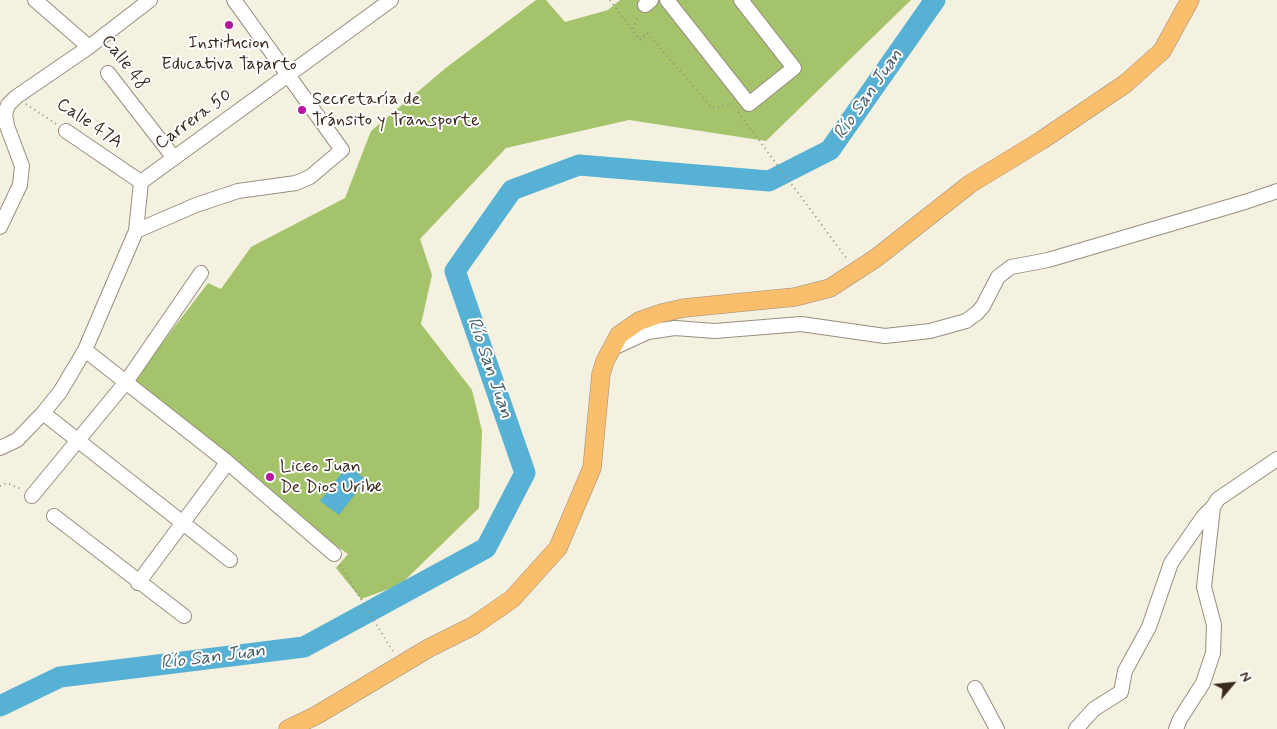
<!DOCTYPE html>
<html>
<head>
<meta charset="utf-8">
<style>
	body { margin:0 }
	#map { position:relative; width:1277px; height:729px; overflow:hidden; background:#f4f1e0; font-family:Mynerve,sans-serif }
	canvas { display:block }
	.north { position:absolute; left:1207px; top:659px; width:50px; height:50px; -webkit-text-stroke:4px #fff; paint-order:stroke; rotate:62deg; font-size:14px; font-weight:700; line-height:20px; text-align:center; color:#3b2a1e }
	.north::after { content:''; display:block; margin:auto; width:18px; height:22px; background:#3b2a1e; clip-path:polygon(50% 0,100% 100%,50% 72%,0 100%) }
</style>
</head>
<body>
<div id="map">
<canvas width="1277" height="729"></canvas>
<div class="north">N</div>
</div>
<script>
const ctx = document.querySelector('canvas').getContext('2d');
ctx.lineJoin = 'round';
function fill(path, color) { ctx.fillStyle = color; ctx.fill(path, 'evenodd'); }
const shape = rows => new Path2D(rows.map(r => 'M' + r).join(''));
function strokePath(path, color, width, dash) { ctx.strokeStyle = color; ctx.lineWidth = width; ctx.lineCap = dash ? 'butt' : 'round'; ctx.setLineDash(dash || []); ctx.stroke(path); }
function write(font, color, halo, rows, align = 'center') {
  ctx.font = font + ' Mynerve,sans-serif'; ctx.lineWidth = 4; ctx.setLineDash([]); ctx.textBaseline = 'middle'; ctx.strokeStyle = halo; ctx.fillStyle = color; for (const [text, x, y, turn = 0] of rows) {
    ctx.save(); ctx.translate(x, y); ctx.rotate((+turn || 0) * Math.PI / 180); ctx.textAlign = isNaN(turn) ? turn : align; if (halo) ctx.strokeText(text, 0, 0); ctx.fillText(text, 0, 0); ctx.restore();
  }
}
fill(shape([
	[536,0,546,0,565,22,608,10,620,0,911,0,766,141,629,120,506,148,420,239,432,275,421,324,472,390,482,431,479,508,400,585,361,599,336,568,348,554,307,525,133,381,208,283,221,289,251,247,345,198,371,131,447,67]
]), '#a4c36a');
fill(shape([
	[348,465,366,480,339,515,320,501]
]), '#56b1d4');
strokePath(shape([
	[0,706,60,677,304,647,486,548,525,473,455,271,512,190,579,165,769,181,830,150,935,0]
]), '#56b1d4', 21);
const minor = shape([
	[35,0,89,47],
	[667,0,749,104,794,68,741,0],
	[645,5,651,0],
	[108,73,174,158],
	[66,131,141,182],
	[141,182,391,0],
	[0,227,20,185,22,166,7,126,5,114,8,105,16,97,89,47,150,0],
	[136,231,196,205,238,191,296,183,310,177,342,150,234,0],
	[611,349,648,332,675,328,715,331,801,324,885,336,930,331,966,321,977,313,983,306,998,277,1011,267,1048,260,1245,202,1277,191],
	[85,350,226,461,334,554],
	[43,413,230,560],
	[0,448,17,440,43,413,60,392,85,350,136,231,141,182],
	[32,496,126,382,201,273],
	[54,516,184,616],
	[138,583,222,470,226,461],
	[975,688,997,729],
	[1076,729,1094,709,1121,692,1125,671,1149,627,1171,563,1203,517,1213,507],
	[1176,729,1180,719,1203,683,1213,653,1214,625,1204,587,1213,507,1218,499,1277,459]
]);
const major = shape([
	[288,729,317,715,429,648,473,626,512,599,558,548,592,468,601,374,605,361,619,335,639,321,662,313,684,308,795,297,830,288,876,258,970,184,1042,140,1125,84,1162,51,1190,0]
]);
strokePath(minor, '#988e7f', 16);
strokePath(major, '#988e7f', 19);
strokePath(shape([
	[610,0,640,40,647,33,712,108,733,104],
	[633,29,638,15],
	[26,104,56,124],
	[738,112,847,259],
	[0,486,7,483,21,489],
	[340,565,394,653]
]), '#988e7f', 2, [1, 4]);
strokePath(minor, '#fff', 14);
strokePath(major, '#fabe6d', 18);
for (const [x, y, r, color] of [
	[229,25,5,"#b5179e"],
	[302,110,5,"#b5179e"],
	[270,477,5,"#b5179e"]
]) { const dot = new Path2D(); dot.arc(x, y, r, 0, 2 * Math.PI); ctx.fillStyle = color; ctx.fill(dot); strokePath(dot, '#fff', 2); }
write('18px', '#3b2a1e', '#fff', [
	["Institucion",229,44,"center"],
	["Educativa Taparto",229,65,"center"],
	["Secretaría de",312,100],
	["Tránsito y Transporte",312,121],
	["Liceo Juan",280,467],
	["De Dios Uribe",280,488]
], 'left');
write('18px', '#3b2a1e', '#fff', [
	["Calle 48",124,63,52],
	["Carrera 50",194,120,-36],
	["Calle 47A",89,124,34]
]);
write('italic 19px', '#466067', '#fff', [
	["Río San Juan",869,95,-55],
	["Río San Juan",489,368,71],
	["Río San Juan",213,658,-7]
]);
</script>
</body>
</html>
